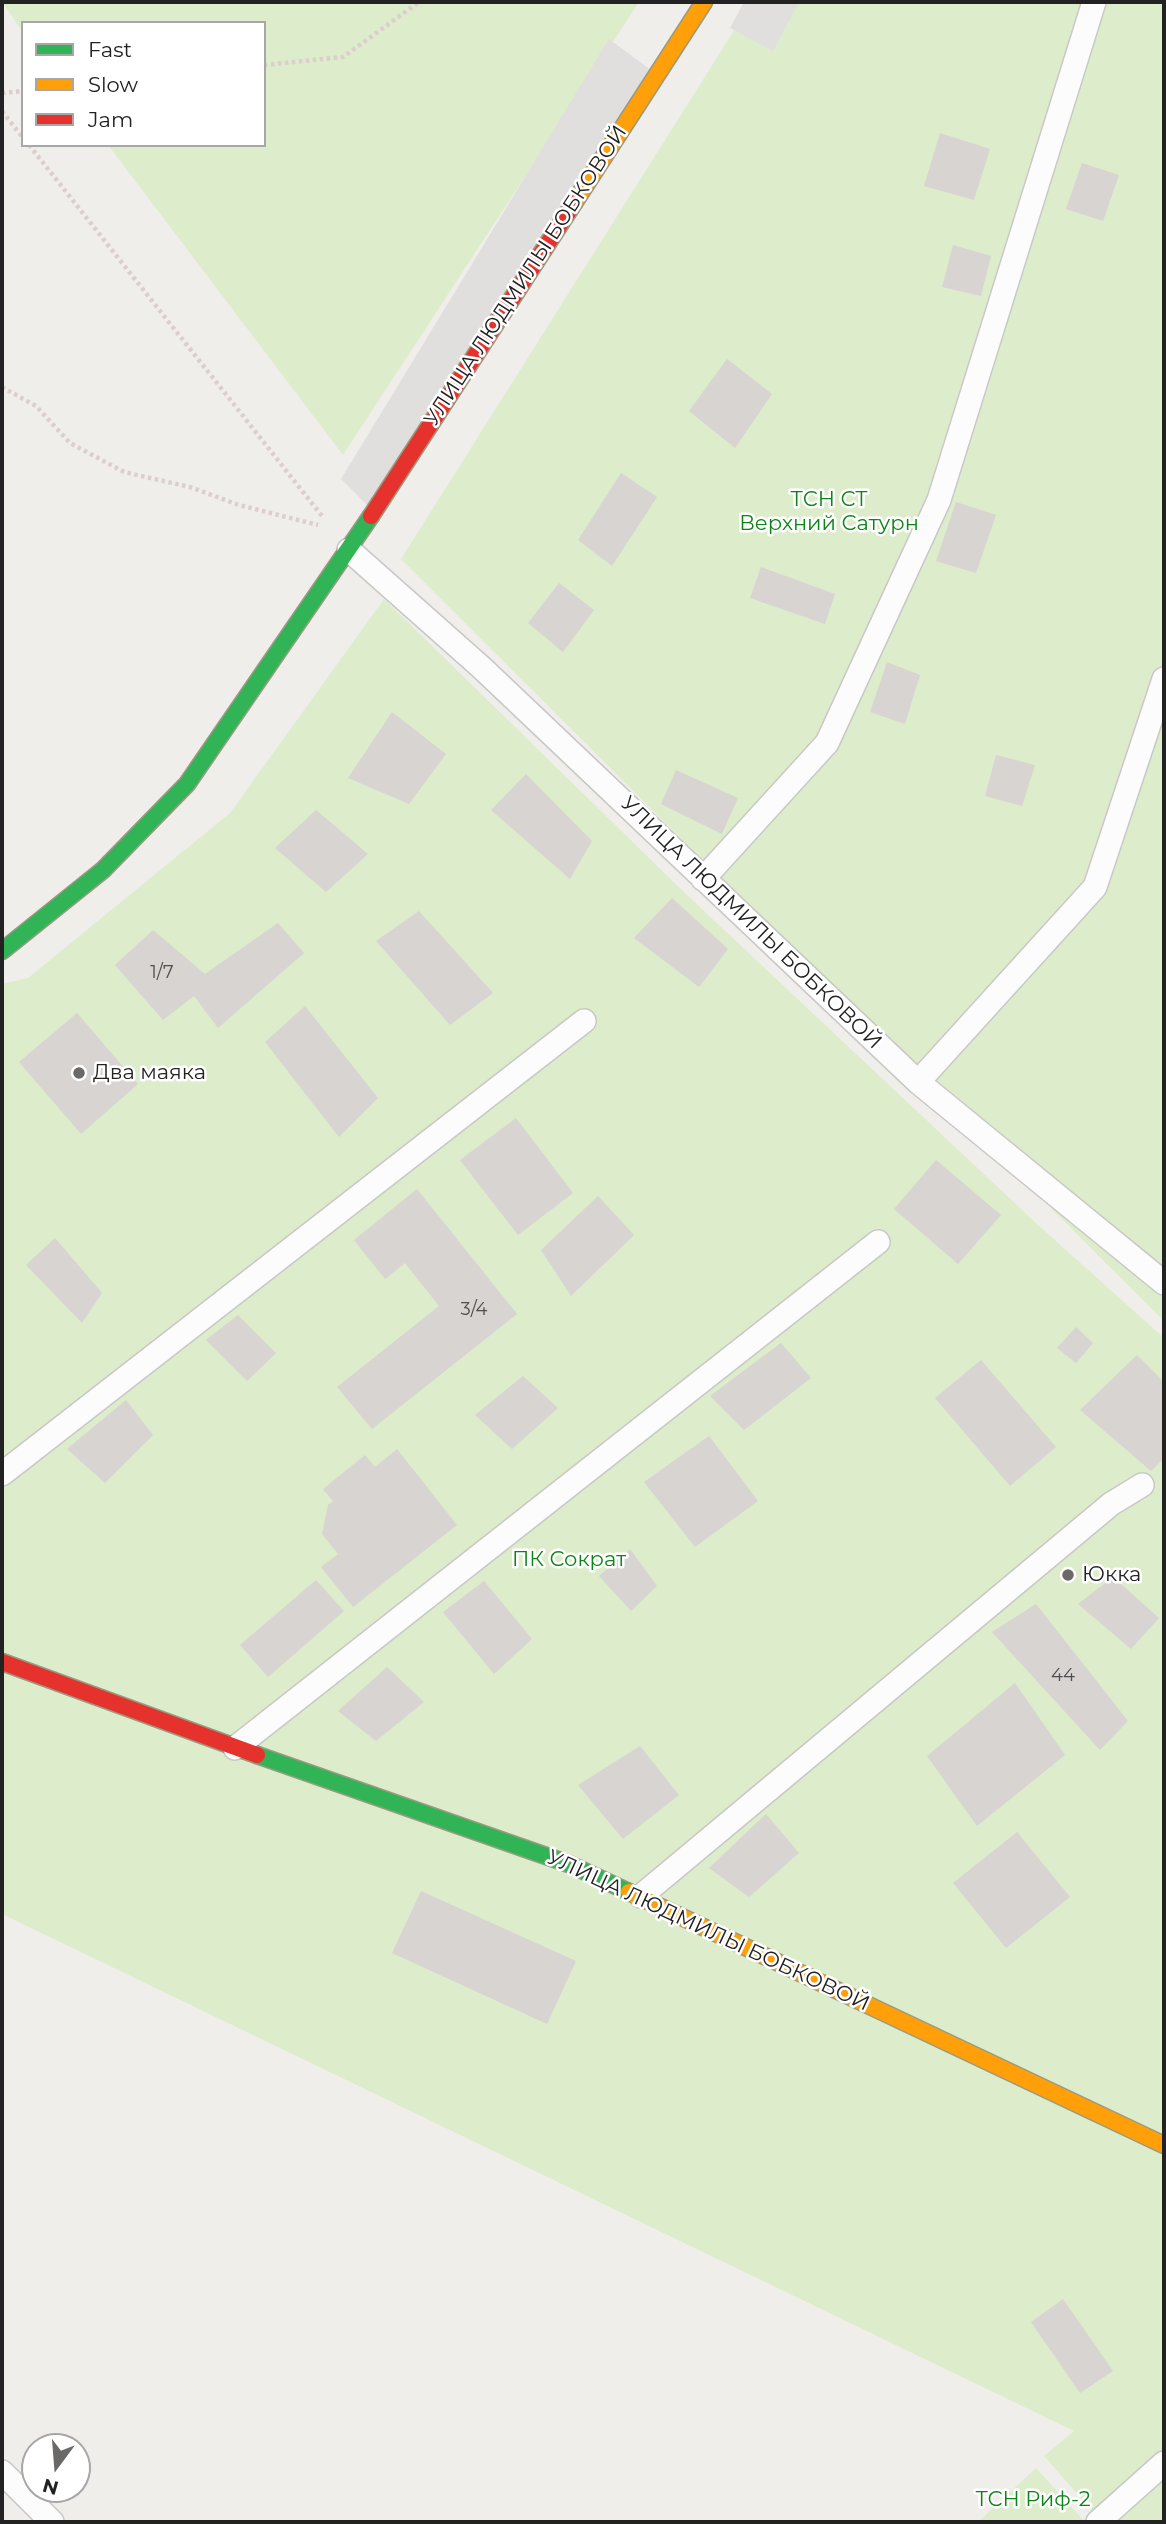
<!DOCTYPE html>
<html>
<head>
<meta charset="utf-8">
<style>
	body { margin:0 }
	#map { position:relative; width:1166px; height:2524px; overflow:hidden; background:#f0eeeb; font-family:Montserrat,sans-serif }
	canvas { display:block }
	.frame { position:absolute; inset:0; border:4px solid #222; pointer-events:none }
	.legend { position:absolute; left:21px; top:21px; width:245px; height:126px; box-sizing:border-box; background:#fff; border:2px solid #a7a7a7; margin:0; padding:9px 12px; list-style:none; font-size:21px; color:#222 }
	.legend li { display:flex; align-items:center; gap:14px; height:35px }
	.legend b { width:35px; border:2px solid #a7a7a7 }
	.north { position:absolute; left:21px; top:2433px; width:70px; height:70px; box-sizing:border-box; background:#fff; border:2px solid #a7a7a7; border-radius:50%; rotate:196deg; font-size:19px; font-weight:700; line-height:28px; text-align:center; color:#222 }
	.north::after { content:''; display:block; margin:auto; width:24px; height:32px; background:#6a6968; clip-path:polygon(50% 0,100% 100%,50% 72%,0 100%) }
</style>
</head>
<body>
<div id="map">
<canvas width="1166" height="2524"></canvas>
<div class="frame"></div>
<ul class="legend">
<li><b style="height:9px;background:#30b455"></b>Fast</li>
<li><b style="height:9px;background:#ff9f0a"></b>Slow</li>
<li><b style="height:9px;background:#e5322d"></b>Jam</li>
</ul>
<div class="north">N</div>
</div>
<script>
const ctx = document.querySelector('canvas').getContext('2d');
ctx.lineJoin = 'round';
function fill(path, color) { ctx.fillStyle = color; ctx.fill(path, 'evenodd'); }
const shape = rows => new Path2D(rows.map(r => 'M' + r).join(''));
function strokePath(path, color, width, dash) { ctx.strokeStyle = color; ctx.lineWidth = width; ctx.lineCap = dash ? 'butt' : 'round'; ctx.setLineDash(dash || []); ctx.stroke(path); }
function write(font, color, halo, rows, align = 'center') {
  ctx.font = font + ' Montserrat,sans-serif'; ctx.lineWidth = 5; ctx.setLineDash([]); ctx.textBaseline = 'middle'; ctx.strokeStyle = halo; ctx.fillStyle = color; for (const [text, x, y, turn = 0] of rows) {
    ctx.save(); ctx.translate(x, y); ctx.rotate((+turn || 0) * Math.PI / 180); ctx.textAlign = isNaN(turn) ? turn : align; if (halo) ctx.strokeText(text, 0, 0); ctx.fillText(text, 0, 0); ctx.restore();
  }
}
fill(shape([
	[2,2,639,2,343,455,108,145,264,145,264,23,23,23,23,32],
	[752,2,1164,2,1164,1321,401,559],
	[384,599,688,896,1037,1224,1164,1338,1164,2522,1102,2522,1044,2456,1074,2431,2,1914,2,984,28,978,230,813],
	[1036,2468,1085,2522,978,2522]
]), '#ddeccb');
fill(shape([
	[744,2,799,2,773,51,730,28],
	[609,39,663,79,368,506,341,479]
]), '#e0dfde');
fill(shape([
	[940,133,990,149,974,200,924,186],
	[1082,163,1119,175,1103,221,1066,209],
	[953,245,991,256,981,296,942,287],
	[727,359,772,394,735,448,689,411],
	[621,473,657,497,612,566,578,540],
	[956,502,996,515,976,573,936,561],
	[761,567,835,594,825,624,750,598],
	[559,583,594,610,563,652,528,623],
	[887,662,920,675,905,724,870,712],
	[392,712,446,754,409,804,348,778],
	[996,755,1035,765,1022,806,985,796],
	[676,770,738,798,722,834,661,804],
	[526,774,592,841,570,879,491,810],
	[316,810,368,854,326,892,275,848],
	[672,898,728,949,699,987,634,938],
	[419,911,493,993,450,1025,376,941],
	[278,923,304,953,218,1028,194,996,163,1020,115,965,153,930,205,974],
	[305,1006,378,1098,339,1137,265,1042],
	[77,1013,138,1084,81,1134,19,1062],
	[516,1118,573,1193,518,1235,460,1160],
	[936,1160,1001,1215,958,1264,894,1209],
	[417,1189,517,1314,372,1429,337,1387,439,1306,405,1263,385,1279,354,1240],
	[598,1196,634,1235,571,1296,541,1250],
	[55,1238,102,1293,82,1323,26,1265],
	[238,1315,276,1353,247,1381,206,1340],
	[1076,1327,1093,1343,1076,1363,1057,1348],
	[781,1343,811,1378,744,1430,710,1396],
	[1137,1355,1164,1382,1164,1458,1151,1471,1080,1410],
	[981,1360,1056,1447,1010,1486,935,1398],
	[523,1376,558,1408,512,1449,475,1415],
	[126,1400,153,1435,105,1483,67,1449],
	[709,1436,758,1501,695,1547,644,1482],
	[397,1449,457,1525,353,1607,321,1567,338,1554,322,1534,328,1505,333,1501,323,1489,365,1455,375,1467],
	[630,1549,657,1586,631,1611,599,1576],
	[1113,1577,1159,1618,1131,1649,1078,1604],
	[316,1580,344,1611,268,1677,240,1645],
	[484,1581,532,1639,494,1674,443,1612],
	[1036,1604,1128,1721,1100,1750,992,1632],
	[387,1667,424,1702,376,1741,338,1711],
	[1015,1683,1065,1755,977,1826,927,1756],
	[640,1746,679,1795,623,1839,578,1785],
	[766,1814,799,1853,749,1897,709,1868],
	[1017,1832,1070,1897,1006,1948,953,1883],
	[421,1891,576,1961,547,2024,392,1953],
	[1063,2299,1113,2371,1080,2393,1031,2322]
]), '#d7d4d2');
const lane = shape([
	[349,550,482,668,918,1082,1164,1283],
	[703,879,827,743,939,500,1094,2],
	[918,1082,1095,887,1164,679],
	[2,1474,584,1021],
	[235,1748,878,1242],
	[641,1896,1111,1504,1142,1485],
	[2,2472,52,2522],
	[1098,2522,1164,2463]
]);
const fast = shape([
	[2,951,103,870,187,784,371,516],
	[257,1755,569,1864,629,1892]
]);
const slow = shape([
	[574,203,704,2],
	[629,1892,1164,2145]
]);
const jam = shape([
	[371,516,574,203],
	[2,1662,257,1755]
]);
strokePath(lane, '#c9c8c7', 26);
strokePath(fast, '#999a82', 19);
strokePath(slow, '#999a82', 19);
strokePath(jam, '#999a82', 19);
strokePath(shape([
	[264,65,343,57,419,2],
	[2,93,23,91],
	[2,111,23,138],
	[29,145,322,516],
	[2,387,36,406,70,443,124,472,190,487,239,505,318,525]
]), '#dccecd', 4.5, [3.5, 3.5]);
strokePath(lane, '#fdfcfc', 23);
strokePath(fast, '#30b455', 16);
strokePath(slow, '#ff9f0a', 16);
strokePath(jam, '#e5322d', 16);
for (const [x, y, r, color] of [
	[79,1073,7,"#6a6968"],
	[1068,1575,7,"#6a6968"]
]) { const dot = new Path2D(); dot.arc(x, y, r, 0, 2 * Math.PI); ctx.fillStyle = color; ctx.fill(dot); strokePath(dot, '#fff', 2.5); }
write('18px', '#4f4e4e', null, [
	["1/7",162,973],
	["3/4",474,1310],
	["44",1063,1676]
]);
write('21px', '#222', '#fff', [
	["УЛИЦА ЛЮДМИЛЫ БОБКОВОЙ",526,276,-57],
	["УЛИЦА ЛЮДМИЛЫ БОБКОВОЙ",751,923,44],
	["УЛИЦА ЛЮДМИЛЫ БОБКОВОЙ",708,1931,25]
]);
write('21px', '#0c8416', '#fff', [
	["ТСН СТ",829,500],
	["Верхний Сатурн",829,524],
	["ПК Сократ",569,1560],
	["ТСН Риф-2",1033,2500]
]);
write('21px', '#222', '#fff', [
	["Два маяка",93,1073],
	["Юкка",1082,1575]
], 'left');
</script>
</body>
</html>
